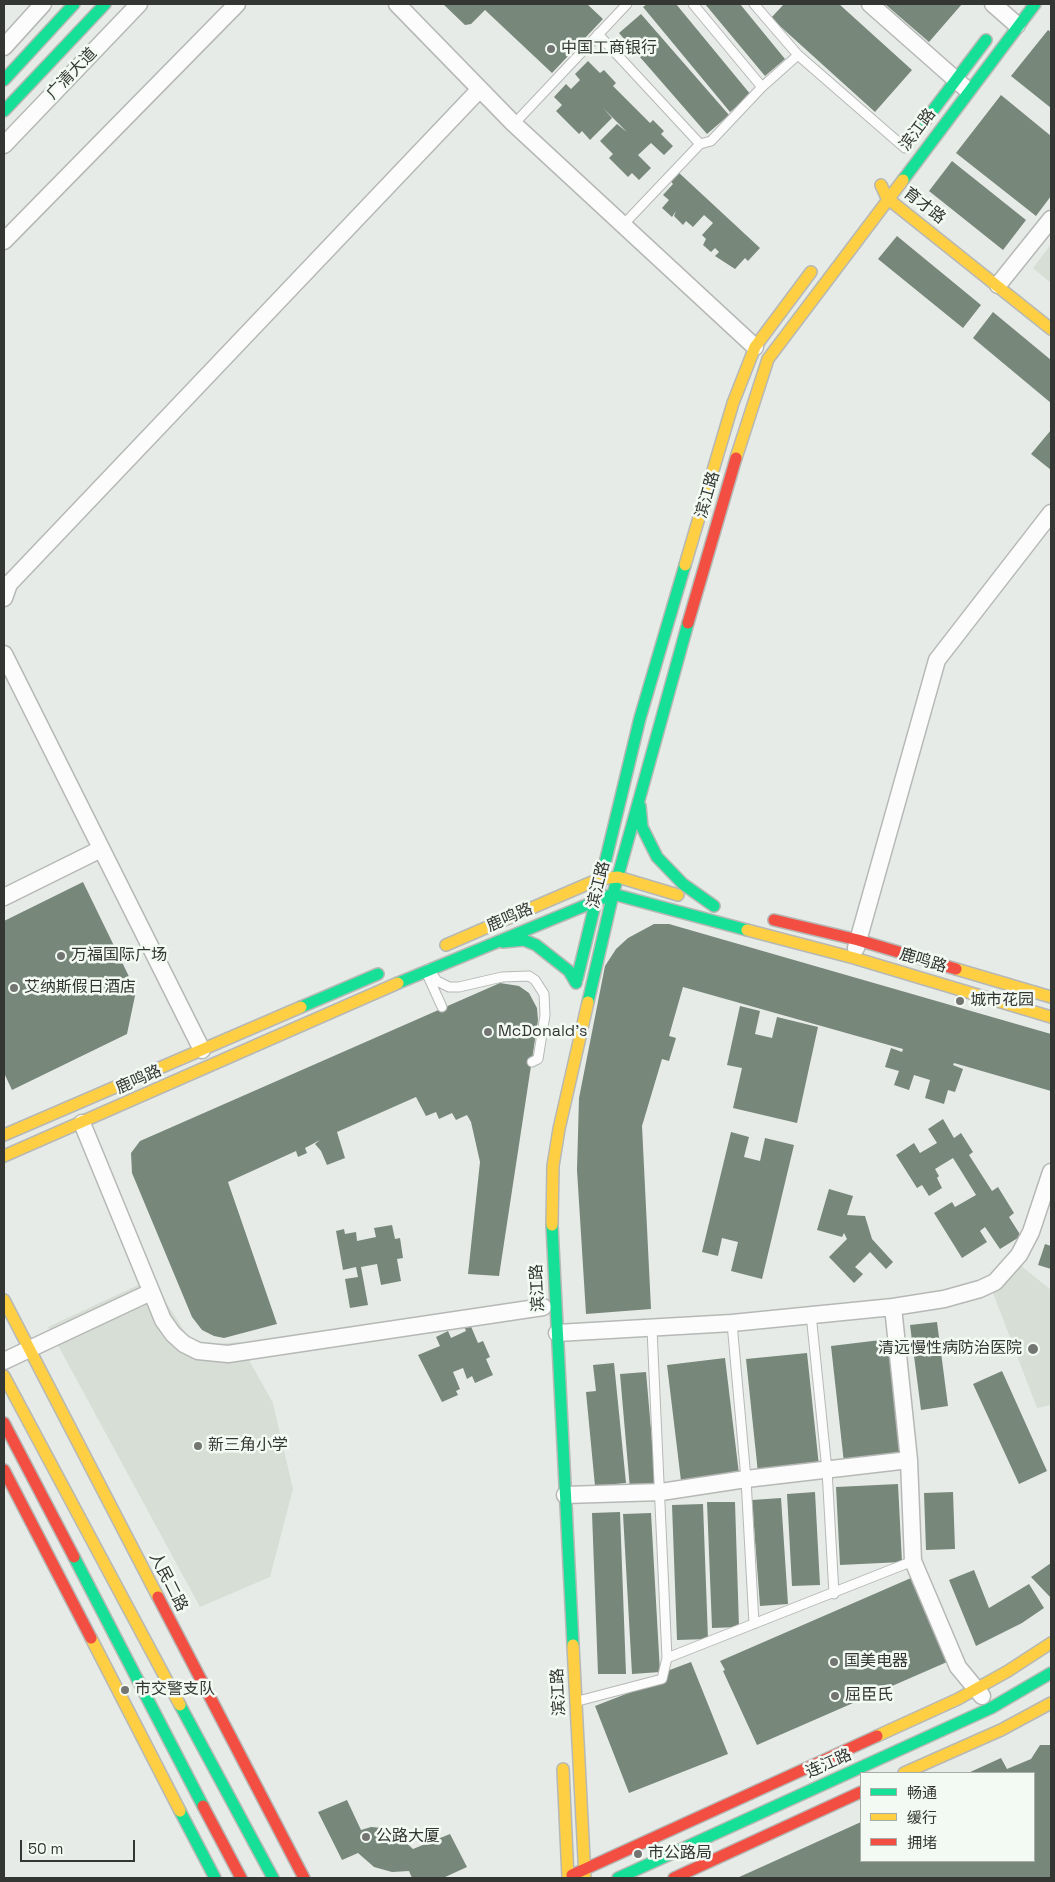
<!DOCTYPE html>
<html>
<head>
<meta charset="utf-8">
<style>
	body { margin:0 }
	#map { position:relative; width:1055px; height:1882px; overflow:hidden; background:#e7ebe7; font-family:"Space Grotesk","Noto Sans SC",sans-serif }
	canvas { display:block }
	.frame { position:absolute; inset:0; border:5px solid #343634; pointer-events:none }
	.legend { position:absolute; left:860px; top:1772px; width:175px; height:90px; box-sizing:border-box; background:#f3faf3; border:1px solid #a7aca7; margin:0; padding:6px 9px; list-style:none; font-size:15px; color:#343634 }
	.legend li { display:flex; align-items:center; gap:10px; height:25px }
	.legend b { width:25px; border:1px solid #a7aca7 }
	.scale { position:absolute; left:20px; top:1840px; width:115px; height:22px; box-sizing:border-box; border:2px solid #343634; border-top:0; padding-left:6px; font-size:15px; line-height:18px; white-space:nowrap; color:#343634; -webkit-text-stroke:4px #f3faf3; paint-order:stroke }
</style>
</head>
<body>
<div id="map">
<canvas width="1055" height="1882"></canvas>
<div class="frame"></div>
<ul class="legend">
<li><b style="height:6px;background:#16e098"></b>畅通</li>
<li><b style="height:6px;background:#ffcf43"></b>缓行</li>
<li><b style="height:6px;background:#f24e42"></b>拥堵</li>
</ul>
<div class="scale">50 m</div>
</div>
<script>
const ctx = document.querySelector('canvas').getContext('2d');
ctx.lineJoin = 'round';
function fill(path, color) { ctx.fillStyle = color; ctx.fill(path, 'evenodd'); }
const shape = rows => new Path2D(rows.map(r => 'M' + r).join(''));
function strokePath(path, color, width, dash) { ctx.strokeStyle = color; ctx.lineWidth = width; ctx.lineCap = dash ? 'butt' : 'round'; ctx.setLineDash(dash || []); ctx.stroke(path); }
function write(font, color, halo, rows, align = 'center') {
  ctx.font = font + ' "Space Grotesk","Noto Sans SC",sans-serif'; ctx.lineWidth = 5; ctx.setLineDash([]); ctx.textBaseline = 'middle'; ctx.strokeStyle = halo; ctx.fillStyle = color; for (const [text, x, y, turn = 0] of rows) {
    ctx.save(); ctx.translate(x, y); ctx.rotate((+turn || 0) * Math.PI / 180); ctx.textAlign = isNaN(turn) ? turn : align; if (halo) ctx.strokeText(text, 0, 0); ctx.fillText(text, 0, 0); ctx.restore();
  }
}
fill(shape([
	[1051,244,1051,283,1033,268],
	[1019,1264,1051,1290,1051,1405,1037,1408,993,1293],
	[151,1279,194,1346,239,1342,273,1403,293,1489,270,1577,200,1607,48,1327]
]), '#d6ded6');
fill(shape([
	[443,4,587,4,603,19,552,73,485,10,471,24,465,25],
	[647,4,676,4,751,95,730,112,643,7],
	[705,4,740,4,785,59,765,76],
	[784,4,839,4,912,70,875,112,771,18],
	[885,4,962,4,929,42],
	[641,14,729,115,707,134,619,33],
	[1048,30,1051,32,1051,108,1011,76],
	[588,61,600,73,604,70,616,83,613,86,650,123,653,120,664,131,661,134,673,146,664,155,651,143,638,155,651,168,639,180,632,173,628,177,609,158,613,154,600,141,617,124,627,132,603,108,612,118,590,140,582,131,579,134,556,111,562,105,554,97,566,84,571,89,580,80,575,74],
	[1001,95,1051,136,1051,196,1036,216,956,153],
	[952,161,1026,220,1003,250,929,191],
	[677,171,760,248,748,261,745,258,735,269,715,256,719,252,715,248,711,252,703,245,706,239,702,235,713,223,704,215,693,227,686,221,683,225,674,216,676,211,672,217,662,208,669,200,663,195,673,184,669,179],
	[897,236,981,305,963,328,878,259],
	[993,312,1051,360,1051,403,973,338],
	[1051,430,1051,470,1031,454],
	[83,882,136,991,127,1034,12,1090,4,1073,4,921],
	[654,924,669,924,1051,1034,1051,1091,954,1063,953,1065,963,1069,955,1092,948,1090,944,1104,925,1098,930,1080,914,1075,909,1090,894,1085,899,1071,885,1067,891,1048,902,1052,903,1049,683,987,669,1036,676,1038,669,1061,662,1059,642,1126,651,1309,586,1314,577,1170,579,1098,605,966,616,949,628,938],
	[500,983,519,986,529,993,537,1008,538,1020,499,1276,468,1274,480,1162,471,1122,467,1115,456,1120,452,1113,439,1119,436,1112,426,1116,416,1097,337,1132,345,1158,327,1165,321,1151,315,1144,320,1140,305,1148,307,1153,298,1157,296,1151,228,1182,277,1324,224,1338,214,1336,202,1330,192,1317,132,1173,131,1153,140,1141],
	[740,1006,760,1011,755,1034,772,1038,777,1017,818,1027,797,1123,733,1108,742,1068,727,1065],
	[943,1119,954,1138,961,1133,973,1152,969,1155,992,1191,998,1187,1014,1213,1009,1217,1021,1236,1000,1249,985,1227,980,1231,987,1242,962,1258,934,1213,952,1202,955,1207,976,1195,953,1158,935,1169,939,1176,937,1178,942,1188,929,1196,922,1185,917,1188,896,1155,914,1143,920,1153,937,1143,928,1129],
	[731,1132,749,1137,744,1157,760,1161,765,1138,794,1145,762,1279,731,1271,738,1242,722,1238,718,1256,702,1252],
	[829,1189,853,1196,847,1215,865,1216,872,1239,893,1262,886,1269,870,1252,855,1267,863,1274,854,1283,829,1257,847,1239,844,1233,842,1237,817,1230],
	[392,1225,395,1239,400,1238,403,1258,397,1259,401,1281,381,1285,377,1264,361,1267,368,1305,350,1308,345,1279,358,1277,356,1267,343,1270,336,1231,344,1229,345,1234,356,1232,357,1241,376,1237,374,1228],
	[1045,1244,1051,1246,1051,1269,1038,1265],
	[937,1322,948,1406,921,1410,910,1325],
	[470,1324,478,1343,483,1341,490,1357,486,1359,493,1375,475,1383,472,1376,467,1379,463,1368,453,1372,460,1389,456,1391,458,1395,442,1402,418,1355,440,1346,436,1337,448,1331,451,1338,466,1331,464,1326],
	[889,1339,903,1456,844,1463,831,1346],
	[807,1353,819,1466,758,1473,746,1359],
	[725,1358,739,1474,681,1481,667,1365],
	[614,1363,626,1483,595,1486,586,1392,596,1391,593,1365],
	[1002,1371,1047,1471,1019,1484,973,1384],
	[646,1372,656,1487,630,1489,620,1374],
	[898,1484,902,1562,840,1565,836,1487],
	[815,1492,820,1585,792,1586,787,1494],
	[953,1492,955,1549,926,1550,924,1493],
	[781,1498,788,1604,760,1606,752,1500],
	[707,1502,735,1502,739,1627,712,1628],
	[703,1504,708,1639,677,1640,672,1505],
	[620,1512,626,1674,598,1674,592,1513],
	[651,1513,660,1672,632,1674,623,1514],
	[1051,1563,1051,1598,1031,1577],
	[974,1570,989,1608,1029,1584,1044,1608,1022,1623,976,1646,949,1580],
	[911,1578,947,1662,757,1745,723,1671,725,1670,720,1661],
	[691,1662,728,1754,629,1793,595,1706,662,1680,667,1671],
	[1040,1745,1051,1745,1051,1878,737,1878,861,1822,861,1861,1034,1861,1034,1773,968,1773,1001,1758,1007,1769,1031,1759],
	[347,1800,361,1830,371,1827,383,1828,397,1834,413,1849,450,1834,467,1867,443,1878,412,1878,409,1871,392,1872,374,1867,358,1853,342,1860,318,1812]
]), '#77877a');
const lane = shape([
	[693,4,762,87],
	[754,4,798,55,905,148],
	[598,34,700,144],
	[514,124,627,4],
	[623,225,700,144,711,141,762,87,798,55],
	[429,969,437,981,449,987,459,987,502,977,529,976,535,980,544,994,545,1015,538,1059,532,1062],
	[427,974,442,1007],
	[811,1314,827,1470,834,1594],
	[732,1323,746,1479,754,1624],
	[652,1329,667,1658],
	[578,1701,662,1679,667,1658,913,1561]
]);
const street = shape([
	[397,4,514,124,755,347],
	[870,4,964,87],
	[993,4,1017,25],
	[4,47,43,4],
	[4,145,139,4],
	[4,241,237,4],
	[998,285,1051,219],
	[4,598,9,584,480,89],
	[4,654,202,1050],
	[4,897,101,849],
	[856,948,937,660,1051,513],
	[82,1123,163,1320,173,1334,184,1344,198,1351,228,1354,543,1307],
	[893,1307,909,1460,913,1561,958,1667,982,1696],
	[557,1333,732,1323,893,1307,944,1299,980,1289,995,1282,1019,1255,1031,1232,1051,1172],
	[4,1361,151,1292],
	[565,1495,661,1492,746,1479,909,1460]
]);
const fast = shape([
	[4,80,74,4],
	[4,111,105,4],
	[925,121,986,40],
	[903,180,1035,4],
	[640,806,642,827,657,857,683,884,714,906],
	[503,942,524,940,536,945,569,971,576,983],
	[577,979,640,718,685,565],
	[398,983,613,894,747,930],
	[588,1002,613,894,688,623],
	[301,1007,378,974],
	[552,1225,573,1645],
	[74,1557,203,1806],
	[180,1705,273,1878],
	[180,1811,215,1878],
	[618,1878,991,1708,1051,1673]
]);
const slow = shape([
	[881,185,887,198,1051,329],
	[736,458,768,359,903,180],
	[685,565,733,403,755,347,811,272],
	[747,930,854,958,1051,1017],
	[446,945,599,879,618,877,678,895],
	[956,969,1051,997],
	[4,1135,301,1007],
	[4,1156,398,983],
	[552,1225,553,1166,559,1129,588,1002],
	[4,1300,158,1597],
	[4,1376,180,1705],
	[91,1638,180,1811],
	[573,1645,585,1878],
	[877,1736,958,1699,1008,1671,1051,1643],
	[563,1769,568,1878],
	[904,1773,1001,1730,1051,1703]
]);
const jam = shape([
	[688,623,736,458],
	[774,920,858,940,956,969],
	[4,1423,74,1557],
	[4,1470,91,1638],
	[158,1597,304,1878],
	[203,1806,241,1878],
	[572,1875,877,1736],
	[674,1878,861,1792]
]);
strokePath(lane, '#b6b8b6', 11);
strokePath(street, '#b6b8b6', 19);
strokePath(fast, '#b6b8b6', 14);
strokePath(slow, '#b6b8b6', 14);
strokePath(jam, '#b6b8b6', 14);
strokePath(lane, '#fbfcfb', 9);
strokePath(street, '#fbfcfb', 16);
strokePath(fast, '#16e098', 11);
strokePath(slow, '#ffcf43', 11);
strokePath(jam, '#f24e42', 11);
for (const [x, y, r, color] of [
	[551,49,5,"#737573"],
	[61,956,5,"#737573"],
	[14,988,5,"#737573"],
	[960,1001,5,"#737573"],
	[488,1032,5,"#737573"],
	[1033,1349,6,"#737573"],
	[198,1446,5,"#737573"],
	[834,1662,5,"#737573"],
	[125,1690,5,"#737573"],
	[835,1696,5,"#737573"],
	[366,1837,5,"#737573"],
	[638,1854,5,"#737573"]
]) { const dot = new Path2D(); dot.arc(x, y, r, 0, 2 * Math.PI); ctx.fillStyle = color; ctx.fill(dot); strokePath(dot, '#f3faf3', 2); }
write('16px', '#343634', '#f3faf3', [
	["中国工商银行",561,49],
	["万福国际广场",71,956],
	["艾纳斯假日酒店",24,988],
	["城市花园",970,1001],
	["McDonald's",498,1032],
	["清远慢性病防治医院",1022,1349,"right"],
	["新三角小学",208,1446],
	["国美电器",844,1662],
	["市交警支队",135,1690],
	["屈臣氏",845,1696],
	["公路大厦",376,1837],
	["市公路局",648,1854]
], 'left');
write('16px', '#343634', '#f3faf3', [
	["广清大道",72,74,-46],
	["滨江路",918,130,-53],
	["育才路",924,206,38],
	["滨江路",708,495,-74],
	["滨江路",599,885,-76],
	["鹿鸣路",510,918,-23],
	["鹿鸣路",923,961,17],
	["鹿鸣路",139,1080,-24],
	["滨江路",538,1288,-93],
	["人民二路",168,1582,63],
	["滨江路",559,1692,-93],
	["连江路",829,1764,-24]
]);
</script>
</body>
</html>
